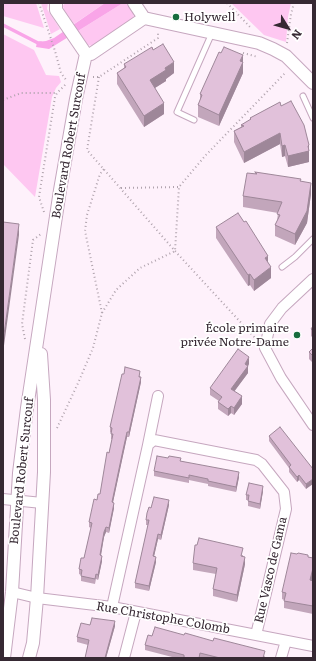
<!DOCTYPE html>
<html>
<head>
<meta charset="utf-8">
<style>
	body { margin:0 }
	#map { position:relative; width:316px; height:661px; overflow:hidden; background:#fef1fb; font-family:Literata,serif }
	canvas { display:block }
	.frame { position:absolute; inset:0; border:4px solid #362933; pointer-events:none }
	.north { position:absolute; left:268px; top:8px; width:40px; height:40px; -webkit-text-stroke:3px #fff; paint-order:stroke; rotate:127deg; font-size:11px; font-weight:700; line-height:16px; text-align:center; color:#362933 }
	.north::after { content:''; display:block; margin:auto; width:14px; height:18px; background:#362933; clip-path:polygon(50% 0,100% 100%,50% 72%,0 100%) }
</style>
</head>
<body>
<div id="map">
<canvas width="316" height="661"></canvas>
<div class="frame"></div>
<div class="north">N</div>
</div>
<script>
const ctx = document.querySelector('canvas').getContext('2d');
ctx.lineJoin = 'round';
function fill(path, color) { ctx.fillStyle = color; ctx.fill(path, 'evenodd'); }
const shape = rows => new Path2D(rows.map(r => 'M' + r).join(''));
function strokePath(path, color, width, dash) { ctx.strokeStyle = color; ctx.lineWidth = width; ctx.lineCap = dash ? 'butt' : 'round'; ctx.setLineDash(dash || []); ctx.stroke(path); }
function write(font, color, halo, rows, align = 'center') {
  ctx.font = font + ' Literata,serif'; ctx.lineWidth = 3.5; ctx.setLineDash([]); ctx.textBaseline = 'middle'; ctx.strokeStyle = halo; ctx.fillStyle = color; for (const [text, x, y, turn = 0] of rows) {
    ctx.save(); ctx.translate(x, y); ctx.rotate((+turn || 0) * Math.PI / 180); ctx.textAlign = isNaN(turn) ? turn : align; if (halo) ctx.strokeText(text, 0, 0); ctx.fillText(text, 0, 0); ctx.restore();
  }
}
fill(shape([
	[3,3,36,3,44,28,3,16],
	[41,3,48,3,47,9,60,29,51,34],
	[65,3,105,3,74,24,64,10,63,6],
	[123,3,126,3,133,12,134,18,93,46,88,45,78,31],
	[231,3,291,3,288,17,286,42,264,35],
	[3,34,34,50,46,75,59,76,61,82,56,88,52,97,35,197,3,164]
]), '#fec7f1');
fill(shape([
	[105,3,123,3,49,49,36,47,37,42,46,41,54,38]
]), '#f9a5e8');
strokePath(shape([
	[3,25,38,43,41,43]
]), '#f9a5e8', 3.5);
const service = shape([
	[303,96,313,118],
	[194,120,177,112,212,33],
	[282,267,295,257,313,239]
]);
const minor = shape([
	[313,279,282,308,270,324,265,348,281,378,313,425],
	[148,445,158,396],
	[3,499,42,503],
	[12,592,37,598,112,607,313,646],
	[112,607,148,445,154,440,256,460,262,464,284,492,286,509,256,635],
	[124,658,136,612],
	[281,658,286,641]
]);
const tertiary = shape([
	[56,3,56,10,86,54],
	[134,3,144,18],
	[144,18,259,43,273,49,286,56,313,83],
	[86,54,91,54,144,18],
	[4,658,12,592,19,473,27,408,60,190,76,99,86,54],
	[29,658,33,643,37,598,44,472,44,400,41,354]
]);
strokePath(service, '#c6a7bf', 7);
strokePath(minor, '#c6a7bf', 12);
strokePath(tertiary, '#c6a7bf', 14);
strokePath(shape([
	[39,3,55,51,61,73,67,81],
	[227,3,251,28],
	[287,43,291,14,294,3],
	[243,53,258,57],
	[93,77,99,77,158,38,158,33],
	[99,77,87,150,175,251,256,339],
	[3,100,21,93,57,93],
	[121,188,179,187],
	[44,212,39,197,55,97,57,93,67,83],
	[102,313,85,231,87,215,100,174,104,169],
	[25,339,22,324,33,240,41,234],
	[57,428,79,381,93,348,102,313,116,290,140,268,175,251,179,187,205,156,286,72]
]), '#b0a3ad', 2, [1, 3]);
strokePath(service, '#fff', 5);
strokePath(minor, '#fff', 10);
strokePath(tertiary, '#fff', 12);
fill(shape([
	[153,50,174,73,166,79,166,81,155,88,164,114,144,127,117,84,117,73,124,68,124,64],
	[221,53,243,55,243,73,219,126,198,117,198,105,200,101,200,94],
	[281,106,309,145,309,162,288,167,285,156,282,157,280,144,244,163,234,142,234,131,241,127,241,125,250,120,250,118],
	[255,172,301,181,311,194,307,223,295,245,275,236,275,225,277,221,278,213,243,207,243,196,255,174],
	[216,227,268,263,271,278,254,291,250,285,248,286,216,238],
	[313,326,313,338,311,336,311,329],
	[313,348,313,363,309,359,309,352],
	[249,364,248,366,248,373,234,391,242,404,234,415,231,413,228,416,218,409,218,402,219,401,210,395,210,388],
	[124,374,140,376,140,377,141,382,129,437,127,437,123,455,113,502,114,508,109,533,106,532,104,537,101,556,102,561,98,580,96,579,95,584,81,581,81,575,79,574,79,569,84,558,91,528,89,527,89,522,97,500,100,494,112,439,111,439,111,433,110,432,110,427],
	[269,436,313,469,306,489,299,480,297,482,289,472,289,468,269,441],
	[168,458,181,461,239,477,236,492,208,486,208,484,189,480,189,483,154,476,154,471],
	[263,491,260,509,248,506,248,500,246,500,246,495],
	[169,505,161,540,158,539,154,556,156,562,149,591,135,588,135,583,148,525,146,525,146,520],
	[243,555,243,556,245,564,237,602,213,596,213,589,216,574,193,570,193,563],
	[308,557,313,558,313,575,312,581,313,581,313,614,284,608,284,600,282,599,282,592],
	[90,625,115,626,106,658,85,658,88,645,77,642,77,637],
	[184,635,265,656,264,658,202,658,200,657,200,658,176,658,145,650,145,645,152,636]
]), '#c2a6bb');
fill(shape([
	[243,55,243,73,219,126,219,115],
	[174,62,174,73,166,79,166,81,150,91,150,80,165,68],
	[164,103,164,114,144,127,144,116],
	[280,133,280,144,244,163,244,152],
	[285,145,285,156,282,157,282,146],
	[309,145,309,162,288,167,288,156],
	[311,183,311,194,307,223,295,245,295,234],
	[19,224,19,235,3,353,3,342],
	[268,256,268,267,265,258],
	[271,267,271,278,254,291,254,280],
	[250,274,250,285,248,286,248,275],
	[249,357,249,364,248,366,248,373,231,396,231,389,245,364],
	[141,377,141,382,129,437,129,432],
	[242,396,242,404,234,415,234,408],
	[231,406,231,413,228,416,228,409],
	[127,432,127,437,112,507,112,502],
	[239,472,239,477,236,492,236,487],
	[299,475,299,480,297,482,297,477],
	[313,479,313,484,306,489,306,484],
	[263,486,263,491,260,509,260,504],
	[169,500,169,505,161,540,161,535],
	[114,503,114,508,109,533,109,528],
	[106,527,106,532,104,537,100,560,100,555,104,532],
	[158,534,158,539,153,561,153,556],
	[102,556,102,561,98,580,98,575],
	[156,557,156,562,149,591,149,586],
	[245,557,245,564,237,602,237,595],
	[313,568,313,575,310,587,310,580],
	[115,621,115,626,106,658,105,658]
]), '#9e8799');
const building = shape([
	[163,44,174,62,165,68,166,70,150,80,164,103,144,116,117,73,126,67,124,64,134,58,152,47,153,50,163,44],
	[224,47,243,55,240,61,243,62,219,115,198,105,202,95,200,94,219,52,221,53,224,47],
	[291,101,304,125,309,145,308,146,309,151,288,156,285,145,282,146,280,133,244,152,234,131,244,126,241,125,251,119,250,118,280,102,281,106,291,101],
	[255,172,301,179,300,181,311,183,307,211,295,234,275,225,280,215,277,214,282,202,243,196,247,173,257,174,255,172],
	[238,213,244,222,246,221,268,256,265,258,271,267,254,280,250,274,248,275,216,227,238,213],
	[3,222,19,224,3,342,3,222],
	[313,326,313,331,311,329,313,326],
	[313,348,313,356,309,352,313,348],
	[238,349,249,357,245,364,248,366,231,389,242,396,234,408,231,406,228,409,218,402,222,397,210,388,238,349],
	[125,367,140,371,139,377,141,377,129,432,127,432,123,450,112,502,114,503,109,528,106,527,104,532,100,555,102,556,98,575,96,574,95,579,81,576,82,570,79,569,81,558,84,558,92,523,89,522,94,499,97,500,98,494,100,494,107,452,109,453,113,434,111,434,112,428,110,427,122,374,124,374,125,367],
	[280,427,313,469,313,479,306,484,299,475,297,477,289,467,291,465,269,436,280,427],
	[157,456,168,458,169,456,181,458,180,461,239,472,236,487,208,481,208,479,189,475,189,478,154,471,157,456],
	[249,483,263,486,260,504,248,501,249,495,246,495,249,483],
	[154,497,169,500,161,535,158,534,153,556,156,557,149,586,135,583,149,520,146,520,147,513,149,507,151,508,154,497],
	[199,538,243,548,241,556,245,557,237,595,213,589,217,568,193,563,195,545,197,545,199,538],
	[291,553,297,554,298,553,308,555,308,557,313,558,313,568,310,580,313,581,313,606,284,601,286,593,282,592,291,553],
	[92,618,115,621,105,658,85,658,89,640,77,637,81,623,90,625,92,618],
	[155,627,184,635,185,633,213,641,214,638,265,651,263,658,220,658,200,653,199,658,186,658,184,657,184,655,145,645,148,635,152,636,155,627]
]);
fill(building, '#e1c1da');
strokePath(building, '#9e8799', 1);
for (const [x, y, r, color] of [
	[176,17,4,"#176c3e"],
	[297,335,4,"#176c3e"]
]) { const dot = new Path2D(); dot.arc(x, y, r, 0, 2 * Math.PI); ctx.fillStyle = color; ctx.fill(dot); strokePath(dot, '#fff', 1.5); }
write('12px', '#362933', '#fff', [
	["Holywell",184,17],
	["École primaire",289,328,"right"],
	["privée Notre-Dame",289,342,"right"]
], 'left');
write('12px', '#362933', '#fff', [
	["Boulevard Robert Surcouf",69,146,-80],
	["Boulevard Robert Surcouf",22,471,-84],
	["Rue Vasco de Gama",271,570,-77],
	["Rue Christophe Colomb",163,618,10]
]);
</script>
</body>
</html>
